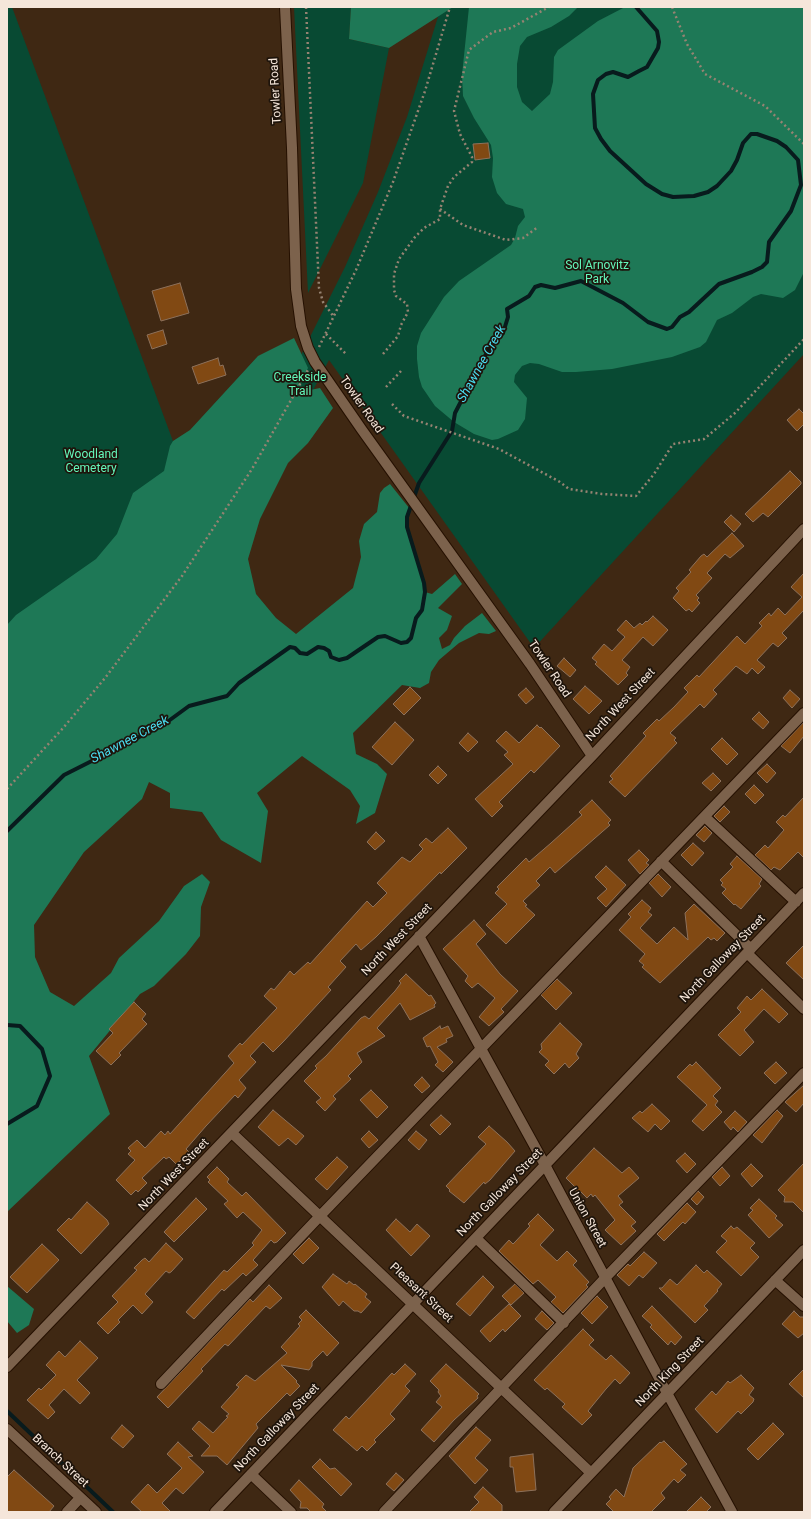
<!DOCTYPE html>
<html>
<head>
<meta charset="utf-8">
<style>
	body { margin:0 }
	#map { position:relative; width:811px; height:1519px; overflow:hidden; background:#3f2813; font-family:Roboto,sans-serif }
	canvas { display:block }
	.frame { position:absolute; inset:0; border:8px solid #f5e6da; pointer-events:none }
</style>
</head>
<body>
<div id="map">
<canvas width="811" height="1519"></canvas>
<div class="frame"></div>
</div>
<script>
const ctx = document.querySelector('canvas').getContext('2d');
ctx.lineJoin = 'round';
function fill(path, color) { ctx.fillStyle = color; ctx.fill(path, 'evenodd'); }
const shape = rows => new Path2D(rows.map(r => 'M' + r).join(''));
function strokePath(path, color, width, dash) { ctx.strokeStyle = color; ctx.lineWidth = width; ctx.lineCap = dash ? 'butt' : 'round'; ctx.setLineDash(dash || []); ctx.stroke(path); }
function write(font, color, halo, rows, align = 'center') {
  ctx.font = font + ' Roboto,sans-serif'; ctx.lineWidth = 3.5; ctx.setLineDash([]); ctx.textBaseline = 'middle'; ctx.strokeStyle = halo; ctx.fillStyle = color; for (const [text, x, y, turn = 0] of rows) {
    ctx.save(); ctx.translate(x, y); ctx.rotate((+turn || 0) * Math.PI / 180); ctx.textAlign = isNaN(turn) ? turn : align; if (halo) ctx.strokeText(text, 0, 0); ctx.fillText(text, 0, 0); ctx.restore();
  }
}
fill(shape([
	[7,7,12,7,190,487,7,643],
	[294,7,351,7,349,39,389,48,363,183,308,293],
	[441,7,804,7,804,354,534,648,329,360,310,396,7,772,300,357,345,267,378,192,407,117]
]), '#084a33');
fill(shape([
	[351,7,453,7,389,48,349,39],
	[469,7,578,7,569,16,551,27,527,37,520,46,517,64,517,87,522,102,532,111,550,94,553,82,554,57,558,50,598,21,625,7,804,7,804,272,795,290,783,298,761,294,753,297,732,313,717,320,706,342,700,347,672,357,612,369,576,372,562,372,539,364,530,363,522,366,515,375,514,382,527,398,525,419,518,430,498,439,492,440,474,434,454,422,435,406,422,387,419,377,417,359,417,346,421,333,444,297,459,281,511,245,515,238,518,226,525,217,523,209,506,204,497,193,492,177,493,158,491,145,474,118,463,96,462,75],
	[294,338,308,368,300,385,310,390,320,388,333,408,308,443,288,463,260,519,248,559,256,594,276,618,296,634,353,588,361,557,359,541,364,524,377,512,380,493,384,488,390,484,410,509,407,517,407,527,424,583,425,592,432,594,455,574,462,584,438,608,452,616,447,630,439,638,442,649,450,645,454,638,465,626,482,613,496,631,489,634,479,633,459,643,439,660,431,672,429,683,420,688,402,685,353,733,356,754,377,764,387,774,375,813,356,824,360,806,350,790,302,756,257,793,268,811,261,863,221,840,202,812,170,808,170,793,149,782,142,799,84,852,34,925,35,957,50,992,74,1006,111,973,119,958,159,921,184,886,202,874,210,882,201,907,200,936,186,954,154,986,140,994,89,1056,110,1114,7,1212,7,625,16,615,96,559,117,534,133,493,164,471,170,446,173,441,190,430,258,356],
	[7,1286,34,1309,29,1325,17,1333,7,1321]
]), '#1e7856');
strokePath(shape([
	[7,831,64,775,163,725,189,706,227,696,239,683,290,647,295,648,300,653,307,654,318,647,324,648,329,651,331,657,339,660,347,658,378,637,385,636,401,643,407,642,411,638,416,618,422,610,425,592,424,583,407,527,407,517,419,483,452,431,455,413,469,386,491,345,503,333,508,317,507,309,529,296,535,287,541,285,555,288,581,281,623,303,648,322,667,329,672,327,680,317,689,312,719,284,752,272,762,267,767,262,769,242,791,211,801,185,798,160,786,147,777,141,757,134,751,134,743,143,737,160,731,171,717,186,708,192,694,196,673,197,662,194,646,184,610,151,601,139,595,128,593,94,598,80,606,74,613,72,628,77,639,71,647,67,658,48,659,42,657,31,636,7],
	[7,1025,20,1026,42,1049,50,1076,37,1106,7,1124],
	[7,1411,113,1512]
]), '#081b1d', 4);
const building = shape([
	[488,143,490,158,475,160,473,144,488,143],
	[180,283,189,313,161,321,152,291,180,283],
	[163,330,167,344,152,349,147,335,163,330],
	[218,358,220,366,223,365,226,375,198,384,192,367,218,358],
	[799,409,804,414,804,424,797,431,787,420,799,409],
	[790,471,801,482,801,484,768,517,763,513,753,522,745,514,790,471],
	[731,515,741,524,734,532,724,522,731,515],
	[732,533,744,546,730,558,725,554,707,573,712,578,696,595,699,598,697,600,700,603,692,612,689,609,686,611,673,598,679,591,676,588,691,572,689,570,701,556,704,554,707,557,732,533],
	[804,573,804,610,782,633,787,638,778,647,773,643,757,660,765,667,758,674,752,668,747,674,736,666,713,690,717,694,704,708,700,704,670,733,676,738,674,740,677,743,625,797,609,782,613,779,610,776,646,736,643,733,657,719,659,721,674,707,688,692,684,688,697,675,699,677,737,636,745,644,762,626,759,623,769,613,771,616,778,608,785,615,802,597,791,587,804,573],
	[653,616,668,630,653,646,643,637,622,660,630,667,626,673,628,675,618,685,595,664,597,662,592,658,604,644,612,651,625,637,617,630,626,620,634,628,640,623,642,625,646,621,647,622,653,616],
	[564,658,576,670,570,677,557,666,564,658],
	[585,686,602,701,589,714,573,699,585,686],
	[410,687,421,698,404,715,393,704,410,687],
	[526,688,534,697,526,704,518,695,526,688],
	[790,690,800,699,792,708,783,698,790,690],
	[759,712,769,722,763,729,752,719,759,712],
	[395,722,414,740,392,765,372,747,395,722],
	[804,722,804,736,790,753,781,746,804,722],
	[537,725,540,728,541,727,560,746,534,773,531,770,499,802,503,806,492,817,475,799,513,764,504,755,508,752,496,741,506,731,519,743,537,725],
	[468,733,478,742,468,752,459,743,468,733],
	[722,738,738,754,727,765,711,749,722,738],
	[767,764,776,773,767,783,757,773,767,764],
	[438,766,447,775,438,784,429,775,438,766],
	[713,773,721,781,711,791,702,783,713,773],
	[754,785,764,795,755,804,745,794,754,785],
	[804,797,804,858,798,852,780,870,774,867,771,870,755,855,765,845,768,848,784,830,776,822,783,815,785,817,804,797],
	[592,800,611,820,608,823,610,825,555,873,550,867,536,881,540,885,523,901,527,905,525,906,535,915,506,944,486,925,507,904,495,893,499,889,497,887,526,858,529,862,551,843,582,815,579,812,592,800],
	[724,806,730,812,720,822,714,816,724,806],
	[705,826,712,833,704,842,696,835,705,826],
	[448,828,467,848,441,874,440,872,376,937,361,950,356,944,340,961,346,967,328,987,331,990,283,1042,273,1052,263,1042,250,1056,256,1062,239,1080,246,1088,238,1098,235,1095,206,1126,186,1149,189,1152,183,1159,176,1164,169,1157,166,1159,164,1157,142,1178,147,1183,138,1192,136,1190,131,1195,116,1180,135,1160,128,1154,131,1151,128,1148,137,1140,145,1148,161,1131,165,1135,168,1131,170,1134,234,1063,228,1056,240,1043,242,1045,277,1008,264,996,271,988,274,990,290,971,294,975,308,962,310,964,367,901,373,907,387,893,377,883,402,857,410,862,423,849,419,845,426,838,432,843,448,828],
	[376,832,385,841,375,850,367,842,376,832],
	[693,843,704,853,692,866,681,855,693,843],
	[639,850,649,860,646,863,649,865,640,874,628,860,639,850],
	[737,856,762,879,759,884,761,886,741,909,735,904,734,905,722,893,726,889,721,885,723,883,720,880,733,867,730,864,737,856],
	[606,866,626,885,606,907,597,898,607,889,595,877,606,866],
	[658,874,671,887,662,897,649,883,658,874],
	[642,900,651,908,648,912,652,915,640,928,657,944,674,927,688,940,685,913,694,904,725,933,717,941,714,938,711,940,708,937,660,983,642,967,644,965,639,961,645,954,619,930,631,917,628,914,642,900],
	[474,920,486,934,476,944,500,974,518,991,501,1009,504,1012,489,1026,479,1017,495,998,478,983,472,988,465,981,468,976,443,949,474,920],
	[804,945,804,980,786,963,804,945],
	[406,974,429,996,431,995,436,1003,434,1005,435,1007,410,1020,400,1003,377,1028,385,1036,357,1053,362,1062,348,1076,351,1079,333,1096,336,1099,325,1111,316,1102,321,1098,304,1081,317,1068,315,1066,326,1056,361,1018,365,1016,369,1019,395,991,401,983,399,981,406,974],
	[557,979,572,993,556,1010,541,995,557,979],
	[762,989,788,1014,779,1023,764,1009,744,1030,754,1042,740,1056,718,1035,741,1012,737,1008,747,996,751,1000,762,989],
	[134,1002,146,1014,142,1019,147,1024,119,1053,121,1055,111,1065,96,1051,113,1033,109,1029,134,1002],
	[560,1023,582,1044,576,1054,579,1058,569,1068,565,1063,554,1074,545,1065,549,1061,539,1052,542,1049,541,1044,560,1023],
	[440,1026,441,1029,448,1026,453,1036,446,1039,447,1042,437,1047,453,1062,443,1072,435,1065,438,1062,430,1046,427,1047,423,1038,440,1026],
	[696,1062,721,1088,713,1096,718,1101,715,1105,722,1112,703,1131,692,1121,707,1105,677,1077,690,1064,692,1066,696,1062],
	[776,1062,787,1073,775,1084,764,1073,776,1062],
	[422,1077,430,1086,422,1093,414,1085,422,1077],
	[804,1085,804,1103,796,1112,785,1102,804,1085],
	[371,1090,388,1107,377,1118,360,1100,371,1090],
	[652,1104,670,1121,661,1130,655,1124,648,1132,632,1118,640,1111,642,1113,652,1104],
	[273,1110,304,1136,296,1145,288,1138,279,1146,258,1127,273,1110],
	[777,1110,783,1116,762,1143,753,1135,777,1110],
	[735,1111,747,1122,738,1132,733,1127,731,1130,724,1122,735,1111],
	[441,1115,451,1124,440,1135,430,1125,441,1115],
	[489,1126,507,1142,515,1151,490,1180,485,1184,484,1182,464,1203,449,1191,450,1190,446,1186,486,1144,478,1137,489,1126],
	[369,1131,378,1140,369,1148,361,1139,369,1131],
	[416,1131,427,1140,419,1150,408,1140,416,1131],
	[594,1148,622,1173,629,1167,639,1178,618,1196,623,1202,619,1205,636,1222,631,1226,636,1231,621,1245,605,1230,615,1220,595,1195,593,1197,591,1194,587,1198,581,1192,576,1192,576,1188,566,1178,594,1148],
	[685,1153,696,1164,687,1173,676,1161,685,1153],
	[337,1157,348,1167,327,1190,315,1179,337,1157],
	[804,1163,804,1213,793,1202,784,1202,785,1197,778,1190,804,1163],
	[751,1164,763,1176,752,1187,741,1174,751,1164],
	[217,1167,229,1179,227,1182,242,1196,246,1192,286,1233,277,1242,274,1243,271,1240,253,1260,258,1265,246,1276,243,1273,224,1291,222,1289,194,1319,186,1312,224,1270,227,1272,254,1245,252,1243,262,1230,243,1212,237,1218,224,1204,228,1201,208,1182,210,1180,207,1177,217,1167],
	[722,1167,730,1176,720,1186,712,1177,722,1167],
	[698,1191,704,1197,697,1205,691,1199,698,1191],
	[196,1198,207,1209,174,1242,164,1232,196,1198],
	[759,1199,777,1216,775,1218,783,1225,769,1238,748,1215,753,1210,750,1208,759,1199],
	[87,1202,107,1220,109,1224,81,1254,57,1230,69,1218,71,1220,87,1202],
	[687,1203,696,1212,685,1224,683,1222,664,1241,657,1234,687,1203],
	[538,1214,554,1230,540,1245,557,1261,567,1251,577,1261,573,1265,589,1282,586,1285,588,1287,563,1313,551,1302,556,1297,538,1280,533,1284,499,1251,509,1240,513,1244,515,1242,530,1226,528,1224,538,1214],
	[396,1219,410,1232,417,1224,430,1236,411,1256,386,1230,396,1219],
	[731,1226,734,1229,737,1227,755,1243,750,1248,759,1257,741,1276,716,1252,727,1241,721,1236,731,1226],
	[309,1238,319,1248,303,1264,293,1254,309,1238],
	[166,1243,183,1259,171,1272,169,1273,166,1271,145,1294,153,1302,142,1314,133,1305,118,1320,120,1322,108,1334,97,1323,118,1302,112,1296,137,1270,134,1268,142,1260,145,1258,149,1262,166,1243],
	[42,1244,59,1260,27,1293,10,1277,42,1244],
	[644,1252,657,1263,643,1278,639,1275,629,1286,617,1275,628,1264,630,1266,644,1252],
	[696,1265,704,1273,707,1270,722,1284,717,1290,718,1291,704,1306,708,1310,695,1323,659,1288,662,1288,670,1279,677,1285,696,1265],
	[333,1274,347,1284,349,1281,354,1285,355,1284,367,1294,365,1297,371,1302,361,1313,358,1311,354,1311,343,1301,339,1306,322,1287,333,1274],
	[483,1276,494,1287,470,1316,456,1304,483,1276],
	[515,1284,524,1293,511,1305,502,1296,515,1284],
	[269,1285,282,1298,270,1309,266,1306,228,1346,225,1344,201,1369,203,1371,168,1408,157,1397,250,1299,253,1302,269,1285],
	[597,1296,608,1307,592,1324,581,1313,597,1296],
	[509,1304,521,1316,505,1332,503,1329,490,1342,480,1331,509,1304],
	[652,1306,682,1337,675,1345,671,1341,668,1345,650,1327,652,1325,642,1316,652,1306],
	[306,1310,339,1343,327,1356,323,1351,312,1362,312,1366,309,1370,281,1365,297,1381,296,1382,300,1386,290,1396,287,1393,256,1424,258,1428,227,1465,217,1456,201,1456,210,1446,192,1429,199,1421,213,1433,228,1417,226,1416,229,1414,221,1407,239,1387,236,1385,246,1375,255,1381,287,1353,281,1347,300,1326,298,1324,302,1320,299,1317,306,1310],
	[542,1311,554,1323,547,1330,535,1319,542,1311],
	[794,1311,800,1317,804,1317,804,1333,798,1338,782,1324,794,1311],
	[583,1329,594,1340,589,1345,606,1360,611,1355,630,1373,620,1384,615,1379,606,1389,588,1411,592,1415,582,1425,562,1407,565,1404,547,1388,545,1390,534,1380,583,1329],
	[80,1341,98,1358,77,1380,90,1393,80,1404,64,1389,49,1405,55,1412,48,1419,27,1400,39,1388,41,1390,56,1375,46,1365,59,1351,65,1357,80,1341],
	[405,1364,416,1374,405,1386,410,1391,390,1414,395,1419,374,1440,376,1442,367,1451,362,1446,357,1451,333,1430,346,1416,349,1419,392,1373,394,1375,405,1364],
	[446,1364,479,1394,477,1396,478,1398,454,1420,434,1442,421,1430,442,1407,436,1402,441,1396,438,1392,439,1390,430,1381,446,1364],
	[804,1369,804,1398,789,1384,804,1369],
	[741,1375,754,1388,749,1395,754,1399,753,1402,741,1414,738,1411,717,1433,695,1409,712,1391,716,1395,728,1381,730,1383,741,1375],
	[773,1423,784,1434,758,1460,747,1449,773,1423],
	[122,1425,134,1436,123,1448,111,1438,122,1425],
	[476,1427,491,1440,475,1458,488,1470,475,1484,449,1456,476,1427],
	[664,1441,687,1464,680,1470,686,1475,678,1483,674,1479,661,1493,665,1498,651,1512,614,1512,606,1504,611,1499,609,1497,616,1489,624,1497,633,1468,660,1442,661,1443,664,1441],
	[178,1442,193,1456,188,1457,204,1472,183,1494,176,1488,162,1503,171,1512,142,1512,131,1502,148,1484,157,1493,182,1468,167,1454,178,1442],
	[533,1454,536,1490,516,1492,513,1467,510,1467,510,1457,533,1454],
	[320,1459,330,1469,335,1468,352,1484,341,1496,312,1467,320,1459],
	[14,1470,54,1506,49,1512,7,1512,7,1477,14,1470],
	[396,1473,404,1480,394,1491,386,1484,396,1473],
	[299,1480,324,1504,322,1507,327,1512,311,1512,307,1508,300,1508,301,1502,290,1490,299,1480],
	[483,1487,502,1505,502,1512,469,1512,479,1502,474,1497,483,1487],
	[701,1497,711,1507,706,1512,686,1512,701,1497]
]);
fill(building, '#814913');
strokePath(building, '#8d715b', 1);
const minor = shape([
	[285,7,292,148,296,289,301,326,308,348,315,362,362,430,530,664,592,756],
	[705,817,796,902],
	[661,861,751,949],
	[419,936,545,1165,667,1393,732,1512],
	[747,953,804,1009],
	[232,1133,591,1473],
	[476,1238,564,1323],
	[775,1280,804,1306],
	[7,1367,592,756,804,529],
	[161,1384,320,1216,804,713],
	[7,1429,96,1512],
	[251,1474,291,1512],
	[67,1512,80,1498],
	[215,1512,804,893],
	[384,1512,608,1275,804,1073],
	[554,1512,804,1250]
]);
strokePath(minor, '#251000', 12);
strokePath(shape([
	[306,7,319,288,323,302,334,317],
	[672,7,687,44,705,74,765,106,804,144],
	[440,209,463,225,506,240,523,238,538,227],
	[326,334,346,354],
	[319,347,356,270,393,182,425,91,450,7],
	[383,354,398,336,401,325,408,312,407,304,396,296,394,290,394,274,399,259,415,237,424,228,440,219,440,209,448,186,454,177,472,162,472,157,460,134,454,111,469,50,493,32,511,28,549,7],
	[386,387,401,371],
	[392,404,404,416,499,449,560,482,569,489,602,494,636,496,654,474,673,444,704,439,735,413,804,339],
	[7,789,64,727,105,678,182,576,252,469,308,370]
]), '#968372', 2.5, [2, 3]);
strokePath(minor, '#7c624c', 10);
write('12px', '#f5e6da', '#1e140b', [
	["Towler Road",276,91,-93],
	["Towler Road",361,405,55],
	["Towler Road",549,669,56],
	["North West Street",621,705,-47],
	["North West Street",397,940,-46],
	["North Galloway Street",723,959,-46],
	["North West Street",174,1175,-46],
	["North Galloway Street",500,1193,-46],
	["Union Street",587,1218,61],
	["Pleasant Street",421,1293,43],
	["North King Street",670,1372,-46],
	["North Galloway Street",277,1428,-46],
	["Branch Street",60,1461,43]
]);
write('12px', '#64f8bb', '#1e140b', [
	["Sol Arnovitz",597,266],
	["Park",597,280],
	["Creekside",300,378],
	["Trail",300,392],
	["Woodland",91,455],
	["Cemetery",91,469]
]);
write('italic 13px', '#4addf0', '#1e140b', [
	["Shawnee Creek",482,364,-61],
	["Shawnee Creek",130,740,-28]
]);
</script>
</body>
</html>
